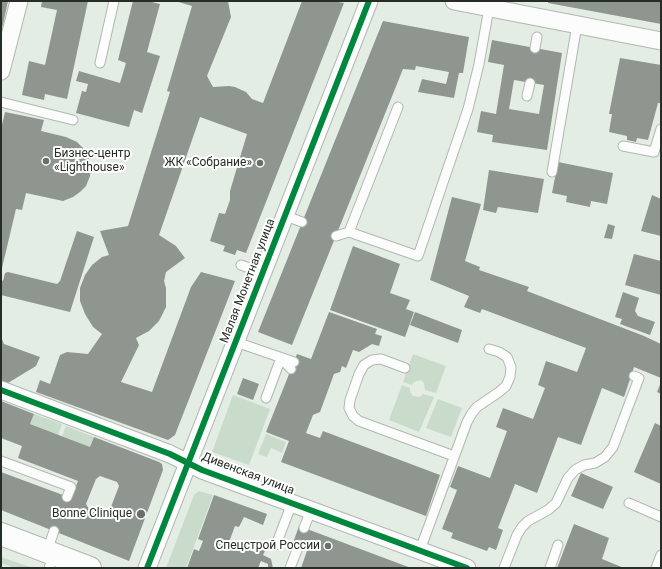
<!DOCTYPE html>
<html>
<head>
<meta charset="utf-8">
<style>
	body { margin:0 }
	#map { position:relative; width:662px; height:569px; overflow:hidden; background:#e4ede4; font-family:Roboto,sans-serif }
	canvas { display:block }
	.frame { position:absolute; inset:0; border:2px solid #262c26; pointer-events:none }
</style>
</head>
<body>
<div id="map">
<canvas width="662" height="569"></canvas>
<div class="frame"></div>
</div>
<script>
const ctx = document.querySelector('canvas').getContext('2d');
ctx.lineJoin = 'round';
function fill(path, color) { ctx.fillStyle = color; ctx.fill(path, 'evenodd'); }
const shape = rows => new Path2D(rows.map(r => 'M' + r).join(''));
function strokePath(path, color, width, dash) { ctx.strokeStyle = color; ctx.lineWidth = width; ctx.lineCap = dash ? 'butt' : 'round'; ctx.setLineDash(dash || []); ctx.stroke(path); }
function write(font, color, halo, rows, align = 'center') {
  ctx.font = font + ' Roboto,sans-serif'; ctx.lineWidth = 4; ctx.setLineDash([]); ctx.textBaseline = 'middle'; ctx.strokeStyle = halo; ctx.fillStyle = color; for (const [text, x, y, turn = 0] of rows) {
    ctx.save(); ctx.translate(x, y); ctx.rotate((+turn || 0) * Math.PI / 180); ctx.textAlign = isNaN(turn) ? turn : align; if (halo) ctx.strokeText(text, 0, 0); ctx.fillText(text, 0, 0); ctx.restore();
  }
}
fill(shape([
	[413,354,446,366,436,393,425,390,424,383,421,380,414,382,412,385,403,382],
	[402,385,410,388,410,392,413,396,420,397,423,394,434,397,419,432,389,420],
	[233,395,270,409,249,465,212,452],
	[438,399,462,408,451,437,426,428],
	[34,414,62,424,58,435,30,424],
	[66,426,94,437,90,447,62,436],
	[266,434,286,442,282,453,271,448,267,457,258,454],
	[199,491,213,495,186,568,166,568,194,495],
	[1,557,33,568,15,568,1,563]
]), '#c9dbca');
fill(shape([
	[1,1,8,1,2,29,1,29],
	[42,1,88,1,67,99,45,94,44,100,22,95,29,61,45,65,57,10,41,7],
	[133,1,148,1,160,4,147,52,160,56,142,113,134,110,129,127,76,113,82,91,86,92,88,84,76,81,79,71,120,83,126,63,118,60],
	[175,1,228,1,231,17,207,76,213,87,229,86,235,87,246,92,252,99,263,103,302,1,332,1,344,3,246,253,237,250,235,255,223,251,225,246,210,241,219,213,225,214,230,200,230,191,247,134,200,117,159,235,176,246,185,258,166,272,164,281,166,288,166,307,159,321,149,331,136,338,139,345,121,382,152,392,191,287,201,272,235,281,175,435,168,440,36,392,40,380,50,384,60,355,67,352,88,354,102,334,93,327,85,314,80,301,80,288,85,275,92,265,102,257,109,255,100,231,128,226,170,92,167,91,192,6],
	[548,1,661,1,661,24,548,3],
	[383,21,469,37,463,73,459,73,454,98,418,92,422,79,446,84,449,72,416,66,415,70,403,69,292,345,258,332],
	[492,40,562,53,547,150,492,142,493,135,477,132,481,111,496,114,504,65,488,62],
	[514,80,544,85,539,114,509,109],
	[620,58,661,65,661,103,658,103,648,140,637,138,636,142,627,140,627,136,609,132,612,114,609,114],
	[5,112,44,120,41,131,66,137,77,142,84,149,89,156,91,166,90,176,86,186,80,192,73,197,63,201,26,193,22,210,16,209,2,268,1,129],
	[558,162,613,173,607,204,591,201,590,207,566,202,567,196,552,193],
	[489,170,544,179,538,213,498,207,496,213,483,210],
	[652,195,661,199,661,236,641,231],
	[452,197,481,204,465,261,480,267,479,270,529,287,527,291,644,336,661,344,661,378,634,367,624,397,602,388,581,445,558,437,537,493,515,484,498,528,503,530,496,550,489,547,487,551,451,538,453,533,442,529,457,490,450,487,458,466,490,478,507,431,496,427,503,408,533,419,545,388,538,385,546,361,577,372,586,348,482,309,480,313,464,307,469,296,430,280],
	[608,224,615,226,612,239,604,238],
	[77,231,94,237,70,312,1,295,1,280,3,281,5,273,8,272,57,284,60,281],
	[353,246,400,264,390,293,410,300,406,309,414,312,405,337,330,310],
	[634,254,661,261,661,295,625,285],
	[623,292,639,298,635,311,638,316,655,322,650,335,620,324,622,319,615,317],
	[329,312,377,329,375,334,382,336,379,346,372,344,359,352,353,350,346,368,342,366,340,372,334,374,320,412,313,415,306,433,320,438,323,431,440,475,426,516,281,462,289,441,266,432,297,354,311,359],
	[415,312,462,330,458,343,410,325],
	[1,337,4,344,40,357,36,366,8,383,1,380],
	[243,378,259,384,253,400,237,394],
	[661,382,661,394,657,392],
	[1,401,34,414,30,424,90,447,94,437,159,462,162,464,163,470,129,561,1,510,1,472,71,498,78,481,18,458,22,446,1,438],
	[100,476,117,482,119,486,109,512,105,515,89,509,86,504,96,479],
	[655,423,661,426,661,484,634,472],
	[581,473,613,487,603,509,571,496],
	[214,495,267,514,263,525,244,517,239,527,235,526,229,542,257,553,259,548,265,551,263,555,271,559,273,568,268,568,268,564,261,561,258,568,187,568,194,549,199,551,203,541,198,539],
	[574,524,609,538,602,559,624,568,557,568],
	[299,526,411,568,301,568,308,548,293,543]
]), '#8f968f');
const lane = shape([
	[535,48,537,37],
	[100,63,114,1],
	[527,96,530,83],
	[1,102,73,120],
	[623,146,654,152,661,129],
	[552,172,577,25],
	[286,216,302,222],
	[349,232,398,107],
	[336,236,349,232,418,256,468,109,479,64,489,8],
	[241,265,263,273],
	[236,342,294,362],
	[405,368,381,359,372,360,364,365,359,374,350,400,349,408,353,416,359,421,454,456],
	[266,398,281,358,291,369],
	[1,461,71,487,67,497],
	[629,503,661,517],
	[304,528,311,510],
	[276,545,292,503],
	[420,550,467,422,472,413,477,407,499,392,506,386,510,377,511,367,507,357,499,352,489,349],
	[47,551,54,531],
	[49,568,54,554],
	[290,568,299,545],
	[504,568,517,535,522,527,528,521,548,510,556,503,568,478,575,470,584,465,595,463,605,457,613,447,639,378,634,376],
	[550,568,558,545],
	[656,568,661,555]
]);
const street = shape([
	[454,1,661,41],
	[1,71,19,1],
	[1,390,170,454,202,470,467,568],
	[147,568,369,1]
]);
const secondary = shape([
	[1,534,90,568]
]);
strokePath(lane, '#b0b8b1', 11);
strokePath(street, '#b0b8b1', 19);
strokePath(secondary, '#b0b8b1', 24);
strokePath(lane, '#fbfcfb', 9);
strokePath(street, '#fbfcfb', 17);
strokePath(secondary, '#fbfcfb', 22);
strokePath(shape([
	[1,390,170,454,202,470,467,568],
	[147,568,369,1]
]), '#00873e', 6);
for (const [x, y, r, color] of [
	[46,161,4,"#687068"],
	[260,163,4,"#687068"],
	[141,514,5,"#687068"],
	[328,546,4,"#687068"]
]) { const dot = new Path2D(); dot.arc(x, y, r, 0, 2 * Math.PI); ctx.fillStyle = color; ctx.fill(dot); strokePath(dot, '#fff', 1.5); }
write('12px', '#262c26', '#fff', [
	["Бизнес-центр",54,154,"left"],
	["«Lighthouse»",54,168,"left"],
	["ЖК «Собрание»",252,163],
	["Bonne Clinique",132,514],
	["Спецстрой России",320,546]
], 'right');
write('12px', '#262c26', '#fff', [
	["Малая Монетная улица",248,281,-69],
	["Дивенская улица",248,474,21]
]);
</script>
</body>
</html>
